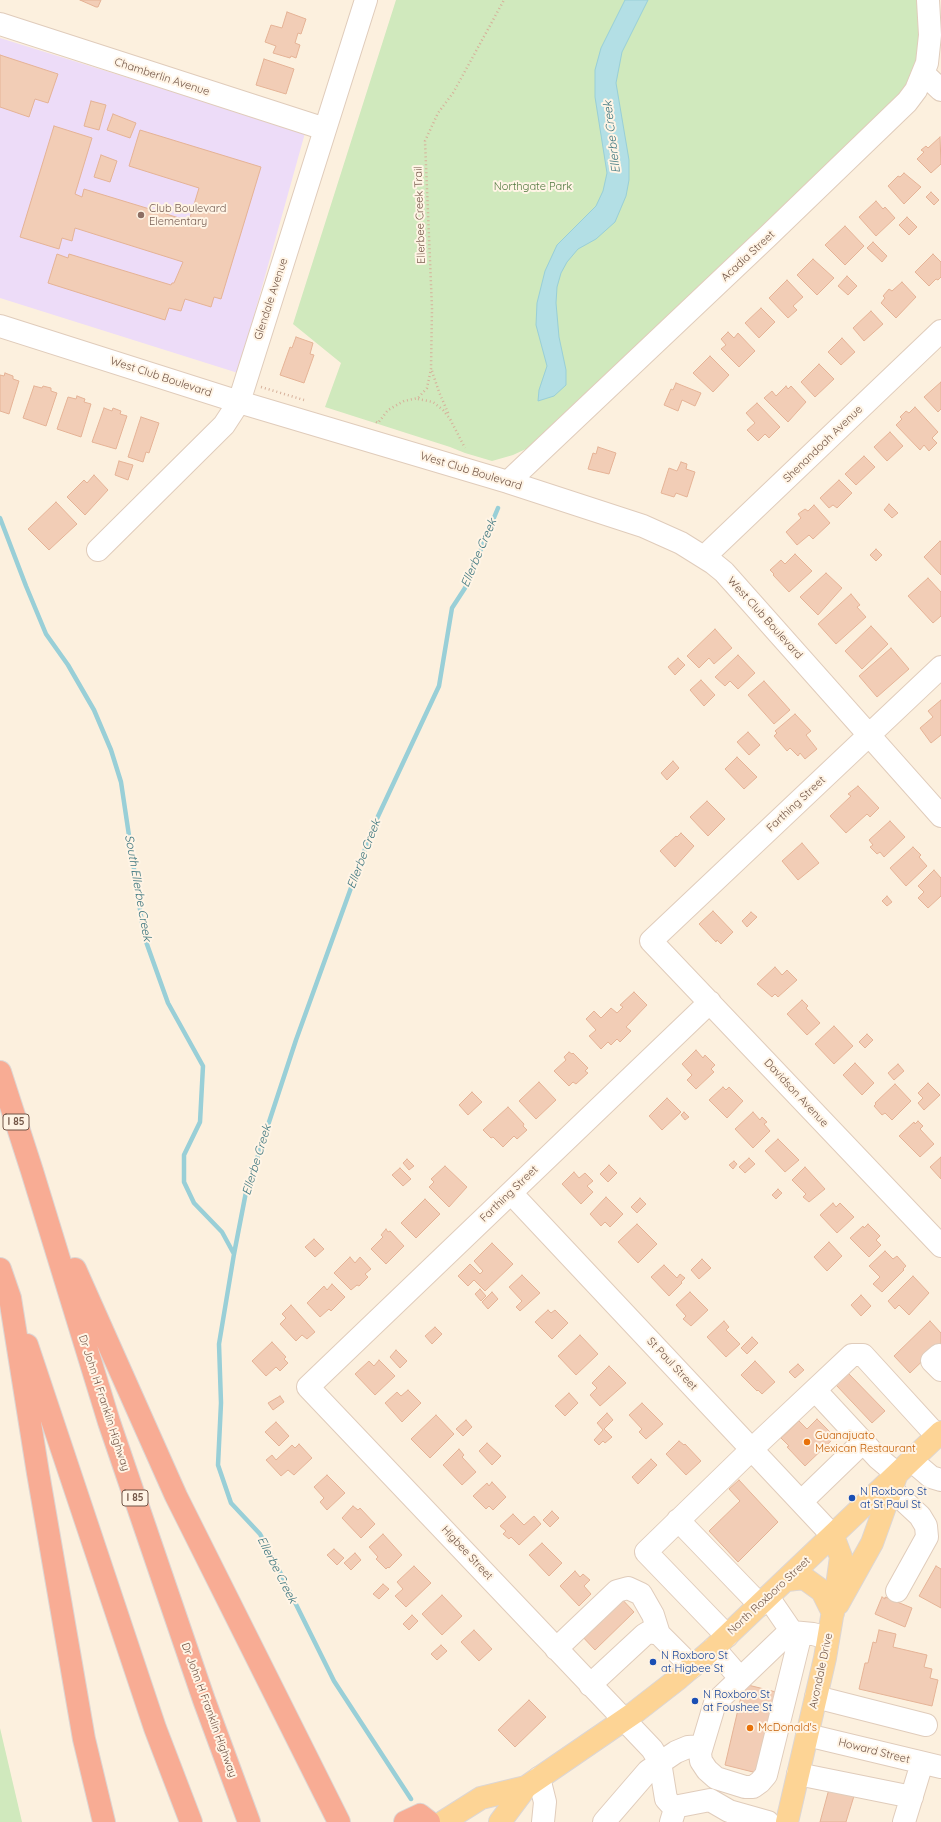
<!DOCTYPE html>
<html>
<head>
<meta charset="utf-8">
<style>
	body { margin:0 }
	canvas { display:block; background:#fcf0de }
</style>
</head>
<body>
<canvas width="941" height="1822"></canvas>
<script>
const ctx = document.querySelector('canvas').getContext('2d');
ctx.lineJoin = 'round';
function fill(path, color) { ctx.fillStyle = color; ctx.fill(path, 'evenodd'); }
const shape = rows => new Path2D(rows.map(r => 'M' + r).join(''));
function strokePath(path, color, width, dash) { ctx.strokeStyle = color; ctx.lineWidth = width; ctx.lineCap = dash ? 'butt' : 'round'; ctx.setLineDash(dash || []); ctx.stroke(path); }
function write(font, color, halo, rows, align = 'center') {
  ctx.font = font + ' Quicksand,sans-serif'; ctx.lineWidth = 4; ctx.setLineDash([]); ctx.textBaseline = 'middle'; ctx.strokeStyle = halo; ctx.fillStyle = color; for (const [text, x, y, turn = 0] of rows) {
    ctx.save(); ctx.translate(x, y); ctx.rotate((+turn || 0) * Math.PI / 180); ctx.textAlign = isNaN(turn) ? turn : align; if (halo) ctx.strokeText(text, 0, 0); ctx.fillText(text, 0, 0); ctx.restore();
  }
}
fill(shape([
	[0,38,305,133,238,373,0,298]
]), '#eddcf8');
fill(shape([
	[396,0,917,0,919,58,905,92,528,448,513,455,492,461,465,453,450,447,325,407,341,363,293,324],
	[0,1728,22,1822,0,1822]
]), '#d0e9bd');
const water = shape([
	[625,0,648,0,622,52,616,83,629,160,629,180,626,196,615,222,596,239,578,249,567,262,561,273,557,287,556,303,559,337,566,370,566,385,554,396,538,401,539,390,547,366,536,325,537,303,545,271,557,245,596,206,603,191,607,173,595,97,595,70,601,48,625,0]
]);
fill(water, '#b3dfe5');
strokePath(water, '#99cfd7', 1);
strokePath(shape([
	[0,518,26,586,46,634,68,665,94,710,111,750,121,782,144,936,168,1003,203,1066,200,1122,184,1155,184,1182,194,1203,222,1232,234,1254],
	[411,1799,334,1681,273,1558,260,1534,231,1503,218,1465,221,1403,219,1344,234,1254,246,1192,296,1040,373,827,439,686,452,608,465,588,498,508]
]), '#99cfd7', 4.5);
const building = shape([
	[80,0,101,0,98,7,96,7,80,0],
	[287,12,306,19,301,34,298,33,295,43,300,45,296,58,291,56,290,58,273,53,276,46,265,42,271,25,282,28,287,12],
	[0,55,58,74,48,103,35,99,29,117,0,107,0,55],
	[264,59,294,69,286,94,256,85,264,59],
	[91,101,106,105,99,130,84,126,91,101],
	[113,114,136,123,130,138,107,130,113,114],
	[54,126,92,138,75,194,82,197,84,189,189,221,199,188,129,166,140,130,261,167,221,299,214,297,211,307,185,299,181,311,169,308,165,320,48,283,57,254,68,258,69,254,171,285,172,283,174,283,183,262,75,228,72,241,62,238,59,249,20,237,54,126],
	[940,137,941,164,931,173,917,159,924,152,921,150,926,146,928,148,940,137],
	[101,155,117,161,110,182,94,177,101,155],
	[904,173,921,187,904,204,888,186,898,176,900,177,904,173],
	[931,192,939,200,934,205,926,197,931,192],
	[876,201,883,209,885,207,895,218,876,236,859,217,876,201],
	[907,217,917,227,909,235,899,225,907,217],
	[845,226,864,246,845,265,825,245,845,226],
	[873,242,887,256,882,262,867,248,873,242],
	[933,254,941,262,941,277,938,280,936,279,929,286,915,272,933,254],
	[813,259,834,278,817,295,797,275,813,259],
	[847,276,857,286,848,295,838,286,847,276],
	[787,280,803,297,793,306,797,310,788,318,769,298,787,280],
	[902,282,916,297,896,318,881,303,885,298,883,296,889,289,892,291,902,282],
	[761,308,775,322,759,338,745,323,761,308],
	[871,311,883,324,864,341,853,328,871,311],
	[728,332,734,338,738,333,755,351,739,367,721,349,726,345,721,339,728,332],
	[296,337,313,343,310,354,314,355,304,383,280,375,290,347,292,348,296,337],
	[842,338,855,352,841,365,828,352,842,338],
	[710,356,729,375,713,392,693,373,710,356],
	[819,364,834,379,815,397,801,382,819,364],
	[5,373,13,376,13,379,19,381,9,414,0,411,0,375,4,376,5,373],
	[941,382,941,409,938,412,924,397,941,382],
	[676,383,701,393,695,406,682,400,678,411,664,405,671,389,673,390,676,383],
	[34,386,42,388,43,386,51,388,51,391,57,393,46,426,23,418,34,386],
	[786,386,788,389,791,386,806,402,788,422,764,398,772,391,776,396,786,386],
	[77,396,85,399,84,402,91,404,81,437,57,429,68,397,76,399,77,396],
	[757,403,780,427,769,438,765,434,758,441,747,430,755,423,746,413,757,403],
	[915,407,938,432,932,438,937,443,929,451,924,445,920,450,896,425,902,419,900,417,906,411,909,413,915,407],
	[104,408,112,411,113,408,121,411,120,414,127,416,116,449,92,442,104,408],
	[141,417,159,423,149,453,146,452,143,462,128,457,141,417],
	[890,432,903,446,887,461,874,447,890,432],
	[598,447,616,453,609,474,588,469,593,453,596,454,598,447],
	[864,456,875,467,856,485,845,474,864,456],
	[119,461,133,465,128,480,115,475,119,461],
	[681,462,687,464,686,469,695,472,687,497,676,493,674,497,661,493,669,468,677,471,681,462],
	[94,475,108,490,85,515,67,497,84,480,87,483,94,475],
	[839,480,852,493,837,508,833,505,829,508,820,498,839,480],
	[56,502,77,524,49,550,28,529,56,502],
	[889,504,898,513,892,518,884,510,889,504],
	[814,505,830,523,813,539,809,535,797,545,786,532,801,518,798,514,805,509,808,511,814,505],
	[940,541,941,542,941,575,924,557,940,541],
	[876,549,882,555,876,561,870,555,876,549],
	[795,554,812,571,789,592,773,575,774,574,770,570,781,560,785,564,795,554],
	[826,573,842,588,818,615,800,597,826,573],
	[928,578,941,592,941,616,933,623,908,596,928,578],
	[851,594,860,605,857,607,866,617,836,644,818,624,851,594],
	[871,626,888,644,862,669,845,651,871,626],
	[715,629,732,648,714,664,709,658,699,668,687,656,715,629],
	[891,648,909,669,877,697,859,676,891,648],
	[738,655,755,673,738,689,730,681,725,686,715,677,738,655],
	[678,658,685,665,675,675,668,667,678,658],
	[701,680,715,695,704,706,690,690,701,680],
	[764,681,790,710,774,724,748,695,764,681],
	[941,700,941,735,931,743,920,728,933,717,928,711,941,700],
	[795,714,811,731,806,735,817,749,805,759,800,753,798,756,790,748,787,751,774,736,777,733,775,731,795,714],
	[748,732,760,745,749,755,737,742,748,732],
	[737,757,757,777,744,789,725,769,737,757],
	[673,761,679,768,667,780,661,773,673,761],
	[858,786,879,808,870,817,867,814,846,833,830,816,851,796,848,794,858,786],
	[707,801,725,819,708,836,690,817,707,801],
	[890,821,905,837,884,857,880,852,877,854,870,847,873,845,869,840,890,821],
	[681,833,694,846,675,867,660,851,676,836,677,837,681,833],
	[802,843,819,863,798,880,782,861,802,843],
	[913,847,921,855,919,857,927,866,906,886,890,868,913,847],
	[934,870,941,878,941,896,928,908,918,898,924,892,918,886,934,870],
	[887,896,892,902,887,906,882,901,887,896],
	[713,911,733,932,721,944,717,940,716,942,699,924,713,911],
	[751,912,757,917,747,927,742,921,751,912],
	[775,967,782,975,787,970,797,980,778,997,775,994,772,997,757,984,775,967],
	[634,992,647,1005,626,1027,631,1031,620,1042,617,1039,611,1045,608,1042,601,1049,589,1036,596,1030,586,1019,594,1011,601,1018,611,1008,617,1013,623,1007,620,1005,634,992],
	[802,1000,808,1006,806,1008,820,1023,807,1035,787,1014,802,1000],
	[834,1026,853,1046,834,1064,815,1044,834,1026],
	[867,1034,873,1040,865,1048,859,1042,867,1034],
	[696,1050,703,1058,705,1055,715,1065,711,1069,714,1072,696,1089,687,1080,692,1075,682,1064,696,1050],
	[569,1052,572,1054,573,1053,588,1068,585,1071,588,1073,576,1084,573,1082,569,1086,554,1071,566,1060,564,1057,569,1052],
	[855,1063,874,1083,862,1095,843,1075,855,1063],
	[898,1064,904,1071,894,1080,888,1073,898,1064],
	[539,1082,556,1100,536,1119,519,1101,539,1082],
	[928,1083,940,1095,924,1110,918,1103,923,1098,918,1093,928,1083],
	[895,1084,911,1101,892,1120,885,1113,882,1115,874,1106,876,1104,875,1103,895,1084],
	[723,1087,726,1090,729,1087,743,1101,727,1118,709,1100,723,1087],
	[472,1092,482,1102,468,1115,459,1105,472,1092],
	[667,1098,681,1112,662,1130,649,1116,667,1098],
	[508,1107,524,1124,523,1126,527,1130,517,1139,514,1136,503,1147,493,1137,491,1138,483,1130,508,1107],
	[684,1112,689,1117,685,1120,681,1115,684,1112],
	[753,1112,760,1120,762,1117,767,1122,764,1124,770,1131,753,1148,735,1129,753,1112],
	[918,1121,923,1126,920,1129,934,1144,920,1157,899,1136,914,1122,915,1124,918,1121],
	[778,1139,799,1160,785,1172,765,1151,778,1139],
	[941,1157,941,1179,930,1167,941,1157],
	[749,1158,755,1164,745,1173,739,1167,749,1158],
	[407,1159,414,1166,409,1170,403,1163,407,1159],
	[734,1161,737,1164,733,1169,729,1165,734,1161],
	[609,1165,617,1173,608,1182,600,1174,609,1165],
	[445,1166,467,1187,449,1207,429,1187,434,1182,431,1179,445,1166],
	[805,1167,825,1189,809,1202,803,1197,806,1194,792,1180,805,1167],
	[400,1168,411,1179,403,1186,392,1175,400,1168],
	[574,1172,579,1178,585,1173,593,1181,587,1186,593,1192,581,1204,562,1184,574,1172],
	[778,1189,782,1193,776,1199,772,1195,778,1189],
	[606,1197,623,1214,610,1227,605,1222,601,1226,590,1214,606,1197],
	[640,1198,646,1204,637,1213,631,1207,640,1198],
	[425,1199,440,1214,416,1238,401,1223,425,1199],
	[833,1203,836,1207,840,1203,854,1217,837,1233,820,1215,833,1203],
	[637,1224,657,1244,638,1263,618,1242,637,1224],
	[868,1224,880,1236,876,1240,881,1245,869,1257,850,1238,863,1226,864,1228,868,1224],
	[386,1229,388,1232,390,1231,404,1246,386,1264,371,1249,383,1237,381,1235,386,1229],
	[314,1239,324,1249,315,1257,305,1247,314,1239],
	[829,1242,842,1256,827,1271,814,1257,829,1242],
	[492,1243,513,1264,485,1291,474,1280,468,1286,458,1276,470,1264,480,1274,483,1271,474,1261,492,1243],
	[885,1251,893,1259,897,1256,906,1266,903,1269,904,1270,882,1292,873,1284,880,1277,869,1266,885,1251],
	[350,1257,355,1263,360,1257,371,1269,365,1274,368,1277,359,1286,357,1285,351,1290,334,1273,350,1257],
	[702,1259,711,1268,699,1279,691,1270,702,1259],
	[664,1265,677,1278,680,1274,685,1278,681,1282,682,1283,669,1296,651,1277,664,1265],
	[522,1275,540,1293,520,1311,516,1307,522,1301,509,1287,522,1275],
	[913,1276,929,1293,909,1315,899,1305,895,1309,888,1301,913,1276],
	[332,1284,345,1297,331,1311,329,1309,320,1317,307,1303,324,1286,327,1290,332,1284],
	[480,1289,486,1296,481,1301,475,1294,480,1289],
	[492,1292,498,1299,488,1309,482,1302,492,1292],
	[690,1292,708,1310,691,1326,683,1319,686,1316,676,1305,690,1292],
	[861,1295,871,1306,861,1316,851,1305,861,1295],
	[291,1305,315,1332,307,1339,302,1335,296,1341,280,1324,286,1318,282,1314,291,1305],
	[548,1310,551,1313,555,1310,568,1323,552,1339,535,1322,548,1310],
	[724,1321,729,1327,726,1330,740,1344,726,1357,707,1337,724,1321],
	[930,1321,941,1333,941,1343,910,1373,894,1356,930,1321],
	[435,1327,442,1334,432,1344,425,1336,435,1327],
	[580,1335,598,1354,576,1375,558,1356,580,1335],
	[752,1337,758,1343,747,1354,741,1348,752,1337],
	[272,1342,286,1357,284,1359,288,1363,280,1371,276,1367,266,1376,252,1361,272,1342],
	[396,1350,407,1361,400,1368,390,1357,396,1350],
	[379,1360,395,1376,375,1395,355,1374,369,1361,374,1366,379,1360],
	[755,1361,775,1382,762,1394,758,1390,757,1391,741,1375,755,1361],
	[798,1364,804,1370,795,1378,789,1372,798,1364],
	[609,1366,626,1383,600,1406,590,1395,597,1388,592,1383,609,1366],
	[848,1373,885,1411,872,1423,836,1385,848,1373],
	[408,1390,421,1403,402,1422,385,1403,397,1392,401,1396,408,1390],
	[569,1393,578,1403,565,1416,555,1406,569,1393],
	[280,1396,284,1402,273,1410,268,1403,280,1396],
	[642,1403,663,1424,646,1439,639,1432,642,1429,629,1415,642,1403],
	[607,1413,613,1420,604,1429,612,1437,605,1443,603,1441,599,1445,594,1440,603,1430,597,1423,607,1413],
	[436,1415,454,1434,430,1458,411,1439,436,1415],
	[817,1419,835,1437,805,1466,787,1447,789,1446,781,1438,799,1421,807,1429,817,1419],
	[466,1420,472,1427,463,1436,456,1429,466,1420],
	[276,1422,289,1436,279,1446,265,1432,276,1422],
	[679,1441,684,1445,685,1444,701,1461,686,1475,666,1454,679,1441],
	[487,1443,501,1456,492,1465,479,1451,487,1443],
	[299,1444,312,1458,294,1475,288,1470,281,1476,266,1460,272,1455,276,1460,292,1445,295,1448,299,1444],
	[459,1449,464,1455,462,1457,476,1472,462,1485,443,1465,459,1449],
	[651,1459,657,1465,638,1484,632,1477,651,1459],
	[327,1475,345,1493,327,1510,320,1502,324,1498,314,1487,327,1475],
	[739,1480,778,1522,738,1562,709,1531,740,1501,729,1489,739,1480],
	[492,1482,506,1497,493,1510,489,1506,486,1509,473,1496,487,1483,489,1486,492,1482],
	[353,1506,358,1510,360,1508,375,1524,361,1538,342,1518,353,1506],
	[552,1511,559,1518,550,1527,543,1520,552,1511],
	[513,1514,524,1525,534,1516,541,1524,519,1545,511,1537,509,1539,503,1534,506,1531,500,1526,513,1514],
	[383,1534,402,1555,389,1568,388,1567,386,1569,376,1559,378,1557,369,1547,383,1534],
	[542,1543,562,1563,549,1576,529,1555,542,1543],
	[334,1549,344,1558,337,1565,327,1555,334,1549],
	[355,1553,361,1560,351,1570,344,1563,355,1553],
	[414,1566,431,1583,406,1607,395,1596,403,1589,397,1582,414,1566],
	[936,1566,941,1569,941,1608,919,1596,936,1566],
	[575,1571,580,1577,583,1574,590,1580,584,1586,591,1594,579,1606,560,1586,575,1571],
	[383,1584,389,1589,379,1599,373,1594,383,1584],
	[442,1595,462,1616,442,1635,422,1614,442,1595],
	[619,1596,634,1612,595,1650,580,1634,619,1596],
	[882,1597,885,1599,885,1597,912,1608,905,1627,875,1614,882,1597],
	[412,1615,418,1621,409,1630,403,1624,412,1615],
	[474,1630,492,1649,479,1661,461,1642,474,1630],
	[879,1630,896,1634,893,1647,927,1655,924,1667,932,1669,930,1678,938,1680,932,1706,859,1689,865,1663,868,1663,873,1642,876,1643,879,1630],
	[441,1645,447,1651,437,1660,431,1654,441,1645],
	[744,1684,776,1692,757,1773,725,1765,744,1684],
	[529,1700,546,1717,515,1747,498,1730,529,1700],
	[829,1789,854,1796,846,1822,820,1822,829,1789]
]);
fill(building, '#f2cdb6');
strokePath(building, '#e5b396', 1);
const minor = shape([
	[0,24,325,129],
	[924,74,941,90],
	[0,326,239,402,508,482,643,526,681,543,713,563,724,572,941,816],
	[508,482,767,237,907,102,916,90,927,63,930,35,928,0],
	[98,550,224,425,239,402,366,0],
	[704,557,941,331],
	[941,667,651,941,941,1246],
	[511,1193,833,1536],
	[939,1355,932,1361,941,1370],
	[815,1390,878,1458,897,1474],
	[911,1460,931,1477,941,1480],
	[891,1489,920,1516,926,1526,927,1537,897,1591],
	[802,1501,863,1442],
	[678,1520,760,1605],
	[768,1597,792,1632],
	[801,1633,766,1775,760,1782,753,1787,745,1787,716,1778,707,1770,701,1761,700,1753,715,1703,788,1633,792,1632,813,1634,828,1638],
	[727,1636,646,1552,752,1449,852,1355,863,1355,937,1436],
	[714,1648,740,1678],
	[556,1649,617,1591,628,1588,641,1594,653,1615,659,1634,692,1667],
	[590,1685,644,1635,649,1632,659,1634],
	[816,1697,926,1725],
	[807,1735,941,1767],
	[798,1774,912,1797],
	[539,1778,545,1802,543,1822],
	[675,1809,666,1799,660,1762,652,1749,308,1387,710,1002],
	[604,1822,648,1771,676,1752,688,1747,702,1746],
	[671,1822,675,1809,679,1806,710,1800,729,1811,768,1822],
	[904,1822,922,1763]
]);
const major = shape([
	[787,1580,804,1578,822,1591,833,1613],
	[838,1604,872,1543,895,1479],
	[443,1822,481,1798,526,1787,634,1713,679,1678,714,1648,941,1432],
	[500,1822,526,1787],
	[787,1822,825,1658,836,1593,841,1557,833,1536]
]);
const highway = shape([
	[0,1072,32,1171,109,1422,204,1700,249,1822],
	[0,1269,10,1298,38,1473,84,1739,104,1822],
	[75,1269,176,1496,339,1822],
	[27,1345,155,1728,191,1822],
	[405,1822,420,1815,429,1822]
]);
strokePath(minor, '#e0ccbb', 24);
strokePath(major, '#ddd6d3', 24);
strokePath(highway, '#ddd6d3', 24);
strokePath(shape([
	[432,371,439,392,449,415],
	[261,387,304,400],
	[418,399,433,402,443,410,450,419,465,448],
	[376,422,378,423,388,410,404,401,418,398,427,388,431,369,432,308,425,141,438,113,453,93,504,0]
]), '#d6b09a', 2.5, [1, 3]);
strokePath(minor, '#fff', 22);
strokePath(major, '#fdd495', 22);
strokePath(highway, '#f8ac94', 22);
for (const [x, y, r, color] of [
	[141,215,4,"#8d6e63"],
	[807,1442,4,"#e8710a"],
	[852,1498,4,"#1a4fb4"],
	[653,1662,4,"#1a4fb4"],
	[695,1701,4,"#1a4fb4"],
	[750,1728,4,"#e8710a"]
]) { const dot = new Path2D(); dot.arc(x, y, r, 0, 2 * Math.PI); ctx.fillStyle = color; ctx.fill(dot); strokePath(dot, '#fff4e5', 1.5); }
for (const [x, y, w] of [
	[16,1122,26],
	[135,1498,26]
]) { const box = new Path2D(); box.roundRect(x - w / 2, y - 8, w, 16, 3); ctx.fillStyle = '#fff4e5'; ctx.fill(box); strokePath(box, '#725546', 1); }
write('bold 10px', '#725546', null, [
	["I 85",16,1122],
	["I 85",135,1498]
]);
write('11px', '#725546', '#fff4e5', [
	["Chamberlin Avenue",162,77,18],
	["Ellerbee Creek Trail",420,215,-92],
	["Acadia Street",748,256,-43],
	["Glendale Avenue",271,299,-72],
	["West Club Boulevard",161,377,18],
	["Shenandoah Avenue",823,444,-44],
	["West Club Boulevard",471,471,17],
	["West Club Boulevard",765,618,48],
	["Farthing Street",796,804,-43],
	["Davidson Avenue",796,1093,47],
	["Farthing Street",509,1194,-44],
	["St Paul Street",672,1364,47],
	["Dr John H Franklin Highway",104,1403,72],
	["Higbee Street",467,1553,47],
	["North Roxboro Street",769,1596,-43],
	["Avondale Drive",821,1671,-78],
	["Dr John H Franklin Highway",209,1710,70],
	["Howard Street",874,1751,14]
]);
write('11px', '#51783f', '#fff4e5', [
	["Northgate Park",533,187]
]);
write('11px', '#785e54', '#fff4e5', [
	["Club Boulevard",149,209],
	["Elementary",149,222]
], 'left');
write('11px', '#c56008', '#fff4e5', [
	["Guanajuato",815,1436],
	["Mexican Restaurant",815,1449],
	["McDonald's",758,1728]
], 'left');
write('11px', '#164399', '#fff4e5', [
	["N Roxboro St",860,1492],
	["at St Paul St",860,1505],
	["N Roxboro St",661,1656],
	["at Higbee St",661,1669],
	["N Roxboro St",703,1695],
	["at Foushee St",703,1708]
], 'left');
write('italic 12px', '#3d767f', '#fff4e5', [
	["Ellerbe Creek",612,137,-97],
	["Ellerbe Creek",479,553,-67],
	["Ellerbe Creek",364,854,-69],
	["South Ellerbe Creek",138,888,80],
	["Ellerbe Creek",257,1160,-73],
	["Ellerbe Creek",277,1570,63]
]);
</script>
</body>
</html>
